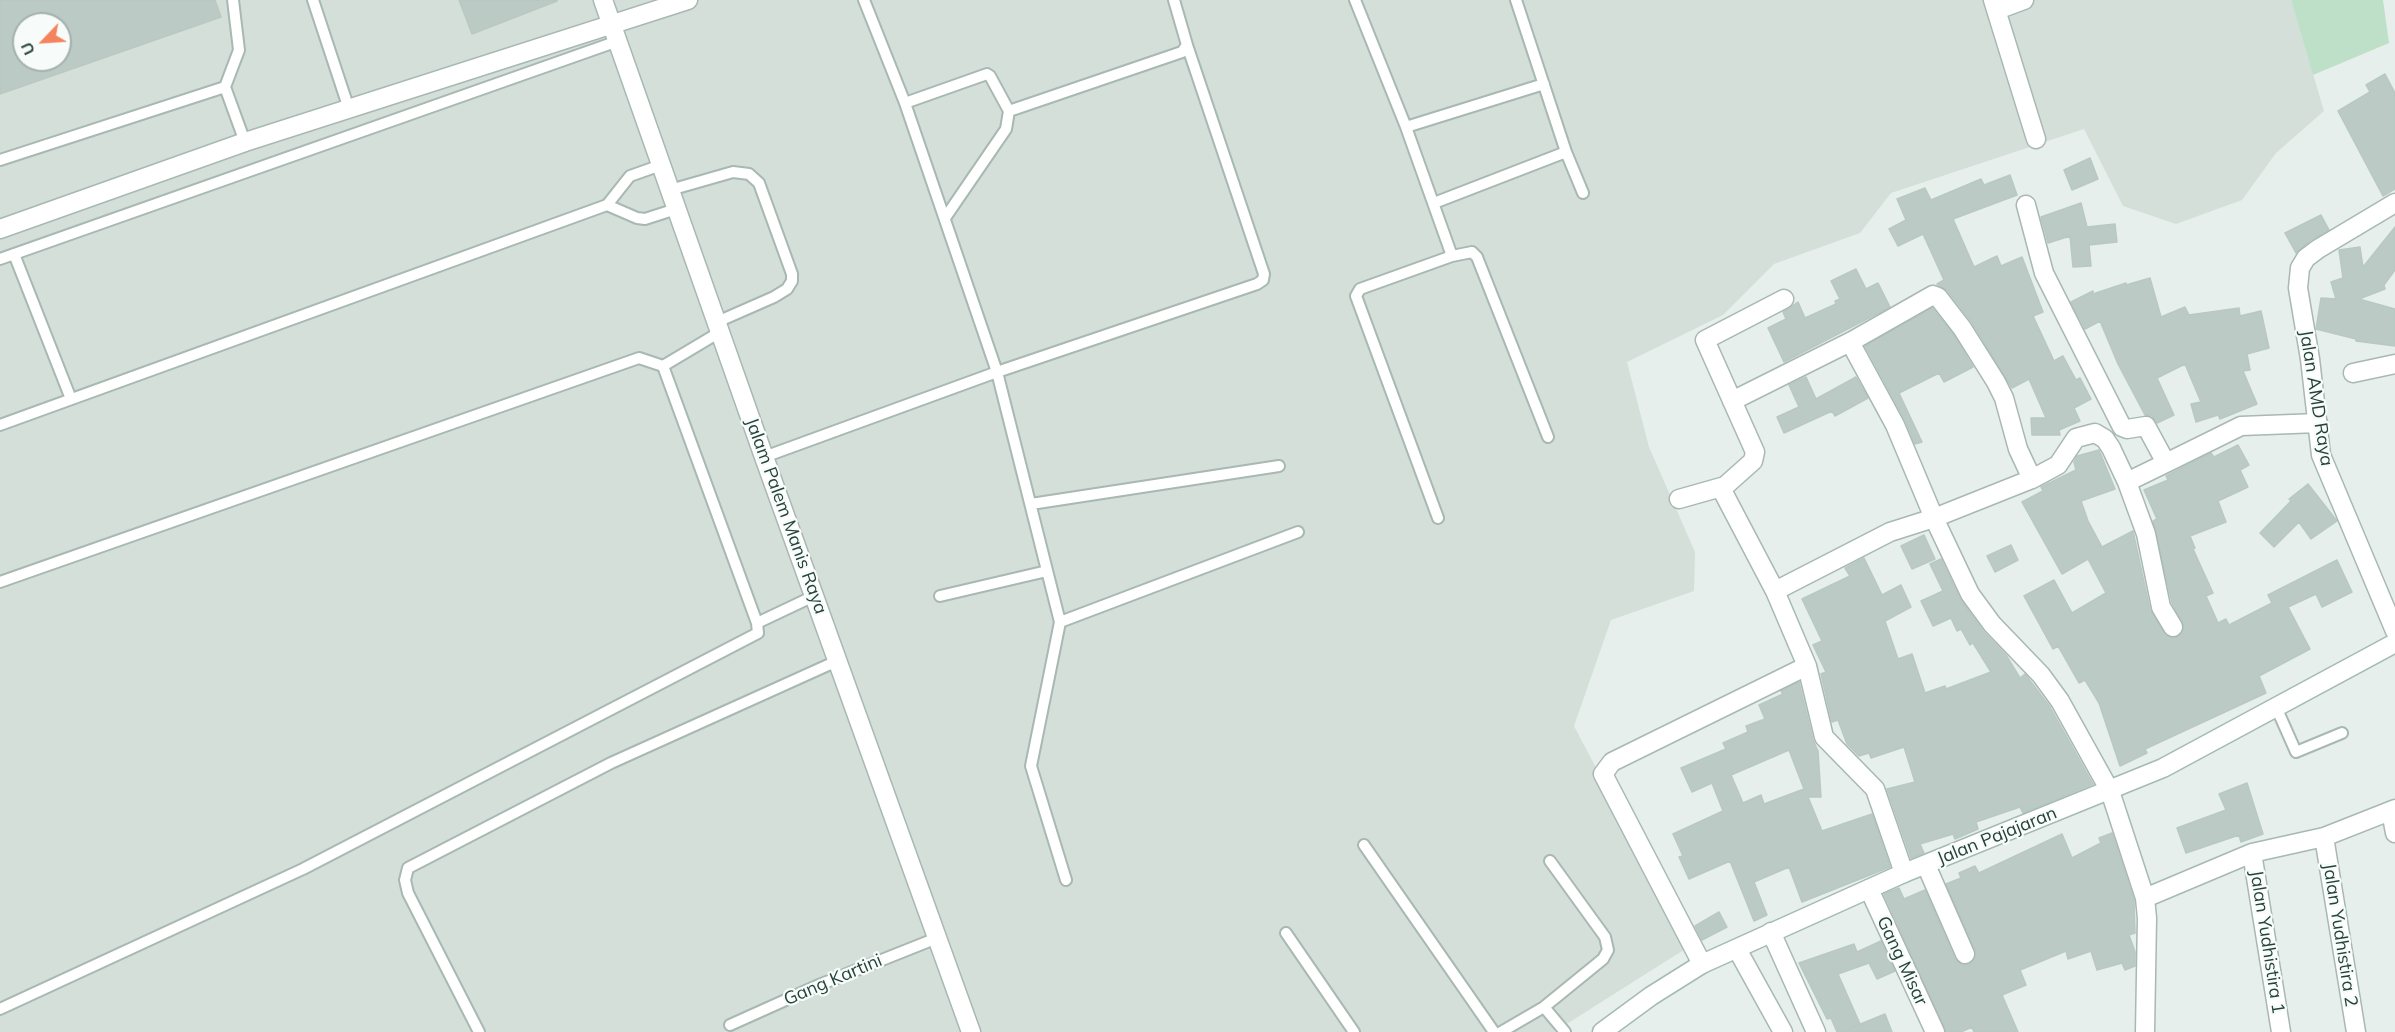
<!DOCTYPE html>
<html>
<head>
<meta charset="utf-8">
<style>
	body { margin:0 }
	#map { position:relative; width:2395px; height:1032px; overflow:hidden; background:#e6efeb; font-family:Mulish,sans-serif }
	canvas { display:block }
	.north { position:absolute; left:12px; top:12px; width:60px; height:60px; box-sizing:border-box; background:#f7fbf9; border:2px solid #a3b1ad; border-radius:50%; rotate:245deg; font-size:16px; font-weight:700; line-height:24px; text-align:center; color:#24423a }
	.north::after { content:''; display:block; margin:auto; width:21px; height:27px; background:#f4845f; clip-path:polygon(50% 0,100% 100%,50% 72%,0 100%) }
</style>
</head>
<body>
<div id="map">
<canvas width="2395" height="1032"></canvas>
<div class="north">U</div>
</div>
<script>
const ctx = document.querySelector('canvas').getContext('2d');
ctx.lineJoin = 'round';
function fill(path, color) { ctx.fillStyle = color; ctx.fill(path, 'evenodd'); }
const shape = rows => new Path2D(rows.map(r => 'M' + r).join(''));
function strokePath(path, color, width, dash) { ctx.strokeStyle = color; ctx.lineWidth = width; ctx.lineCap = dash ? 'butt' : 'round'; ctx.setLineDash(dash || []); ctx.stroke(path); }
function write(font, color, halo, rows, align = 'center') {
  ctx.font = font + ' Mulish,sans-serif'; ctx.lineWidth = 4.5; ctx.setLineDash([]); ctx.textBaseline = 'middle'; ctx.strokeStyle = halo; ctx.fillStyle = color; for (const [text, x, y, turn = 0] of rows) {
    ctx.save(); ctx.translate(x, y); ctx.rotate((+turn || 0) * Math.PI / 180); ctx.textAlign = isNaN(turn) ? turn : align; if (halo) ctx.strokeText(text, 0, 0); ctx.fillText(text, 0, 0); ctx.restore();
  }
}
fill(shape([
	[0,0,2291,0,2324,111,2276,153,2242,200,2176,224,2123,206,2084,129,1891,193,1860,233,1774,264,1723,315,1627,362,1649,447,1695,552,1694,591,1611,620,1574,726,1690,946,1554,1032,0,1032],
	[24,24,60,24,60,60,24,60]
]), '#d4dfda');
fill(shape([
	[2291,0,2383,0,2389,43,2313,75]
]), '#bfe0c8');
const building = shape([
	[0,0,215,0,221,17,0,94,0,0],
	[24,24,60,24,60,60,24,60,24,24],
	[459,0,557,0,557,1,472,34,459,0],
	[2385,74,2395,93,2395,189,2383,196,2338,111,2370,92,2366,85,2385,74],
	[2090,158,2098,179,2072,190,2064,170,2090,158],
	[2010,175,2017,195,1953,219,1974,267,1997,256,2001,266,2022,257,2043,312,2033,316,2054,361,2063,356,2076,380,2080,378,2091,399,2074,408,2080,421,2059,430,2060,435,2032,435,2031,418,2046,418,2029,379,2012,388,1971,321,1947,290,1937,284,1944,280,1923,234,1898,246,1889,229,1906,220,1897,199,1925,188,1931,200,1981,179,1984,185,2010,175],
	[2081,203,2087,227,2115,224,2117,242,2089,245,2091,266,2073,267,2070,236,2048,243,2041,217,2081,203],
	[2321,215,2329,230,2311,240,2296,253,2285,233,2321,215],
	[2395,227,2395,270,2384,285,2385,289,2359,299,2395,309,2395,346,2356,341,2356,339,2316,329,2321,298,2336,299,2331,282,2343,278,2339,250,2360,247,2363,267,2395,227],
	[1856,269,1866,289,1878,283,1890,307,1784,362,1768,328,1786,319,1783,312,1798,302,1805,318,1836,304,1835,301,1840,299,1831,281,1856,269],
	[2150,278,2161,317,2185,307,2189,315,2239,308,2240,316,2261,311,2269,348,2247,354,2250,370,2243,371,2257,404,2220,419,2218,415,2196,422,2191,404,2201,402,2185,364,2157,378,2174,415,2157,423,2152,416,2145,415,2118,364,2100,321,2085,329,2071,302,2093,291,2093,294,2126,283,2126,285,2150,278],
	[1932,308,1953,334,1973,367,1944,382,1939,373,1899,393,1922,442,1915,444,1905,420,1865,346,1932,308],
	[1806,377,1816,399,1856,377,1868,398,1835,416,1832,411,1784,433,1777,417,1799,407,1789,385,1806,377],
	[2238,445,2249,465,2240,470,2248,487,2218,501,2226,522,2190,536,2195,548,2193,549,2213,593,2206,596,2218,623,2226,619,2229,625,2272,603,2268,595,2337,560,2352,592,2322,607,2316,594,2288,607,2310,649,2259,676,2266,693,2145,749,2147,753,2120,766,2099,703,2085,680,2079,683,2058,646,2053,649,2024,596,2054,580,2072,613,2106,593,2088,559,2062,574,2022,502,2043,491,2041,487,2076,470,2074,462,2077,456,2099,450,2115,489,2081,501,2088,521,2102,547,2133,531,2150,610,2164,633,2174,638,2182,633,2184,626,2172,603,2153,521,2157,519,2144,490,2168,480,2166,476,2211,453,2214,457,2238,445],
	[2308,484,2337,521,2311,539,2299,522,2274,547,2260,533,2291,501,2289,499,2308,484],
	[1924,535,1935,559,1912,569,1901,546,1924,535],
	[2011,545,2018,560,1995,572,1987,556,2011,545],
	[1864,558,1882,595,1901,585,1911,607,1885,621,1898,659,1912,654,1925,693,1945,686,1946,689,1991,672,1973,643,1970,645,1961,629,1957,631,1951,618,1933,626,1921,601,1943,591,1930,564,1941,559,1960,599,1983,631,2006,655,2020,678,2025,674,2050,707,2093,784,2023,813,2020,807,1976,822,1978,829,1955,839,1953,834,1920,844,1924,853,1911,858,1887,789,1915,782,1904,747,1871,758,1869,753,1859,756,1847,744,1838,720,1832,722,1821,674,1826,672,1813,645,1822,641,1802,599,1850,576,1845,568,1864,558],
	[1799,682,1813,740,1818,751,1821,797,1808,797,1822,831,1872,814,1890,867,1802,902,1789,867,1754,882,1767,915,1754,921,1730,861,1689,879,1679,857,1683,856,1673,834,1723,811,1712,783,1692,792,1681,768,1726,749,1723,743,1748,732,1746,726,1765,719,1759,705,1783,694,1781,691,1799,682],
	[1789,750,1804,789,1764,804,1761,795,1743,803,1731,775,1789,750],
	[2247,783,2263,834,2241,842,2239,835,2186,853,2177,828,2226,810,2219,794,2247,783],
	[2112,833,2134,900,2135,933,2129,935,2135,952,2135,966,2125,970,2122,963,2097,970,2091,951,2068,959,2066,951,2020,970,2026,985,2002,995,2018,1032,1974,1032,1972,1027,1961,1032,1946,1032,1884,894,1899,888,1904,899,1925,890,1955,959,1963,965,1969,964,1974,960,1975,950,1946,884,1961,878,1959,873,1975,866,1979,873,2062,834,2072,858,2101,843,2099,838,2112,833],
	[1719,912,1727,927,1702,940,1695,926,1719,912],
	[1881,941,1895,971,1877,979,1869,963,1838,974,1860,1024,1846,1030,1885,1014,1892,1032,1837,1032,1831,1018,1827,1019,1799,963,1854,944,1857,952,1881,941]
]);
fill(building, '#bbcac4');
strokePath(building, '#b8c9c2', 1.5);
const service = shape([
	[313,0,349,109],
	[864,0,905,103,997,372,1060,622,1031,766,1066,880],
	[1355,0,1406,127,1452,256,1360,289,1356,296,1438,518],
	[1516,0,1566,152,1583,193],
	[225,87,239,50,233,0],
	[905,103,987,74,990,76,1009,111],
	[1406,127,1544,84],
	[0,160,225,87,245,142],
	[670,190,733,172,749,174,759,183,792,274,792,281,787,289,774,297,717,322],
	[1434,203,1566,152],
	[607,205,637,218,645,219,676,209],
	[945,218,1006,129,1009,111,1182,52,1187,45,1174,0],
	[14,254,71,399],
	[1452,256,1472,252,1477,257,1548,437],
	[0,259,618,41],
	[663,366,720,332],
	[0,425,607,205,630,176,661,165],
	[764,457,997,372,1257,284,1263,280,1264,274,1187,45],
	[1031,504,1279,466],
	[0,582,639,358,663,366,757,623,758,633,303,869,0,1009],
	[940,596,1047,571],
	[1060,622,1298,532],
	[757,623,814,596],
	[2276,707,2296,752,2342,733],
	[1364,845,1494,1032],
	[1286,933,1354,1032],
	[1544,1007,1565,1032],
	[730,1025,819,985,937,938],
	[479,1032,408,893,405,880,408,868,611,763,837,661],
	[1501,1032,1544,1007,1603,959,1608,950,1605,937,1550,861]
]);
const minor = shape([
	[603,0,764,457,971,1032],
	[1993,0,2036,139],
	[1997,10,2024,0],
	[2395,203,2318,249,2306,258,2300,268,2298,288,2310,359,2321,455,2395,631],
	[2026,205,2044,273,2122,427,2127,429,2146,426,2166,463,2241,426,2318,423],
	[0,229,245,142,688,0],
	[1850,342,1895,425,1934,518,1970,594,1992,624,2041,675,2060,701,2110,791,2145,898,2147,918,2145,1032],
	[2353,373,2395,364],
	[1732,401,1852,341,1933,295,1938,297,1962,328,1996,382,2004,398,2018,449,2032,479],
	[2127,482,2146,534,2161,607,2173,627],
	[1679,499,1725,486],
	[1775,591,1890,532,1934,518,2032,479,2058,465,2076,438,2095,433,2105,439,2111,448,2127,482,2166,463],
	[1807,666,1824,737,1875,789,1904,873],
	[2391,811,2395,833],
	[2324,837,2356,1032],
	[2252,853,2281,1032],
	[1926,865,1965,954],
	[1869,889,1935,1032],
	[2145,898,2252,853,2324,837,2395,809],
	[1771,932,1816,1032],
	[1737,949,1783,1032],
	[1702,964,1603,774,1612,762,1807,666,1775,591,1723,492,1725,486,1753,461,1755,452,1705,340,1784,299]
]);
const secondary = shape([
	[1602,1032,1651,996,1702,964,1904,873,2163,768,2395,643]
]);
strokePath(service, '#a8b8b2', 14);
strokePath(minor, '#a8b8b2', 21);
strokePath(secondary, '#a4bbb3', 21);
strokePath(service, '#fff', 10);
strokePath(minor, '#fff', 18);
strokePath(secondary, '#fff', 18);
write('18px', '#24423a', '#f7fbf9', [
	["Jalan AMD Raya",2316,398,81],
	["Jalam Palem Manis Raya",786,516,70],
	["Jalan Pajajaran",1997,836,-22],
	["Jalan Yudhistira 2",2340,935,81],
	["Jalan Yudhistira 1",2267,942,81],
	["Gang Misar",1902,961,65],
	["Gang Kartini",833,980,-23]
]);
</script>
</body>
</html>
